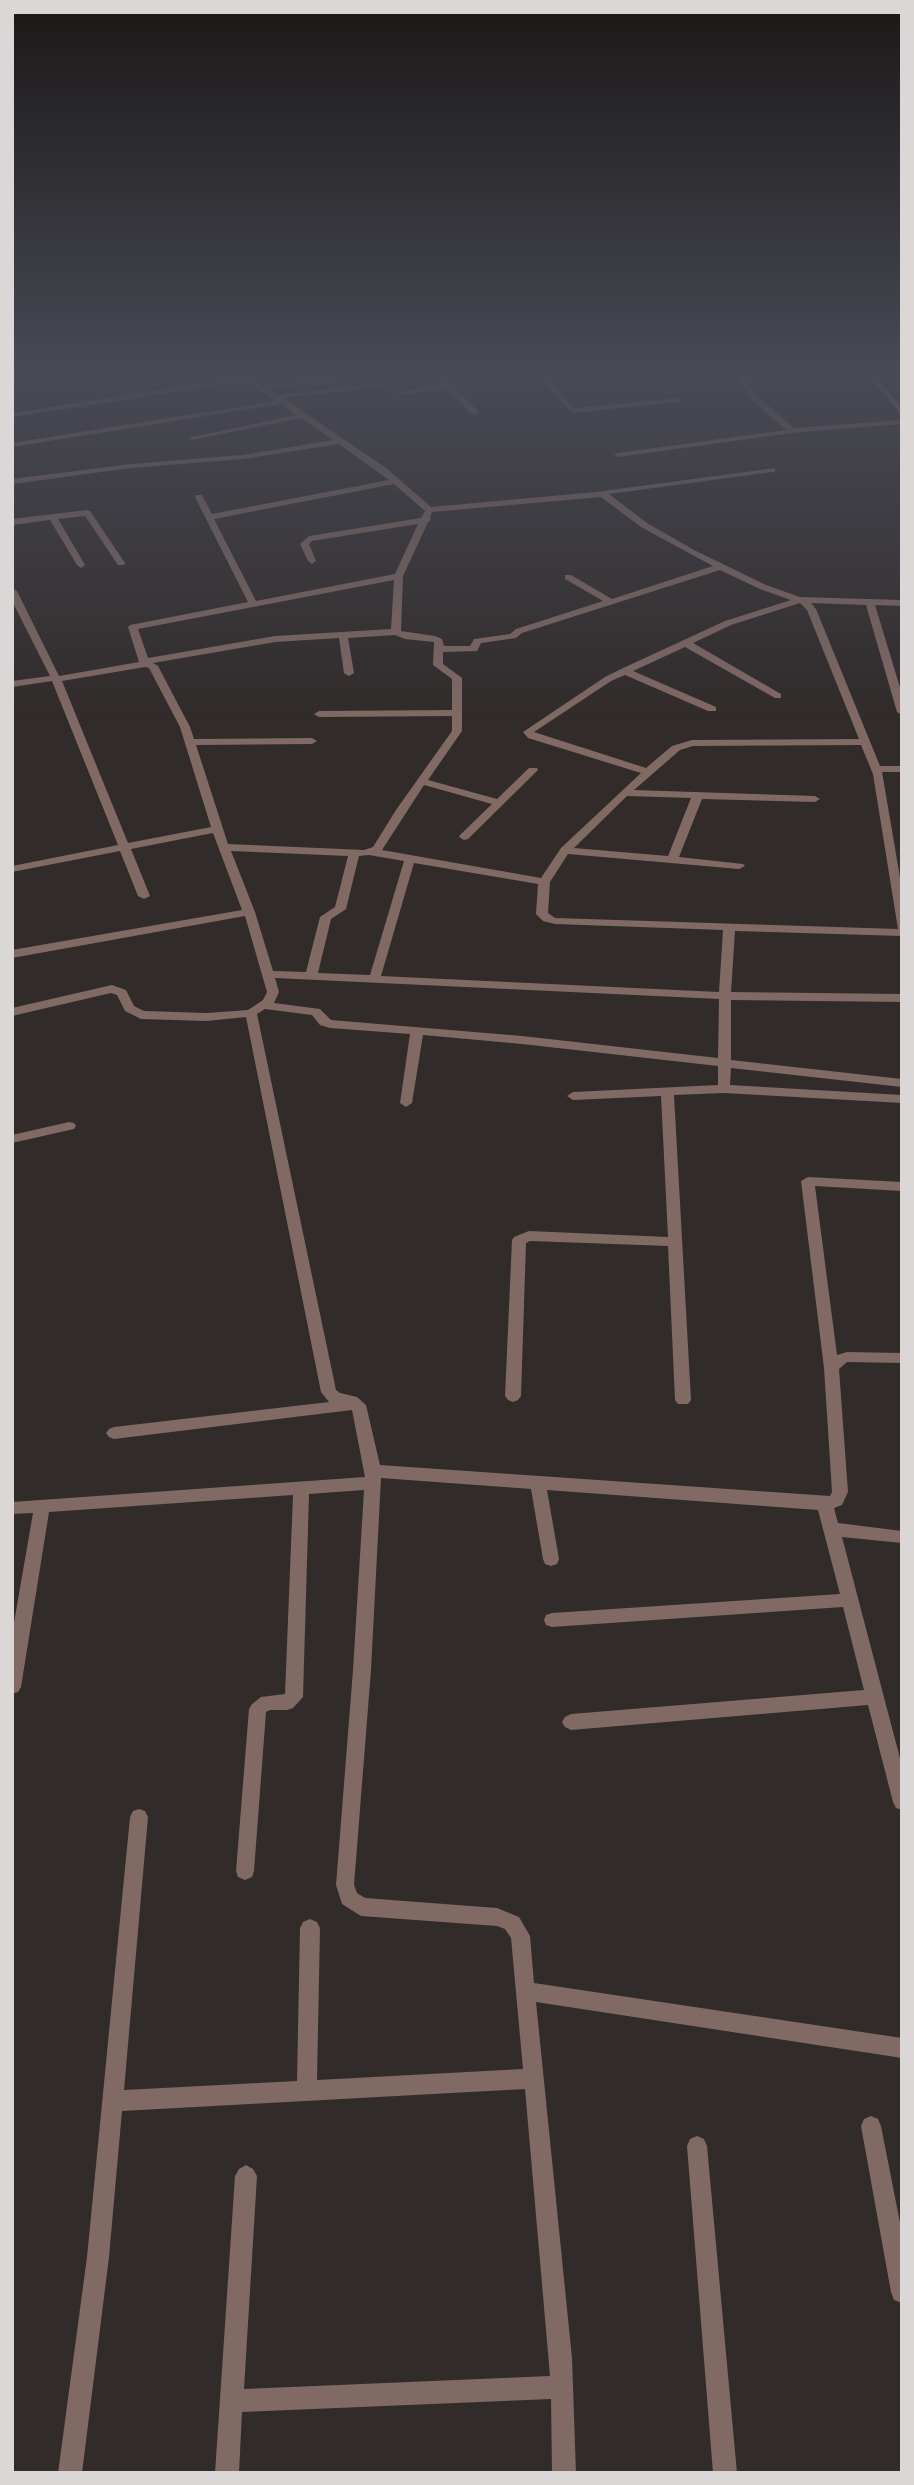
<!DOCTYPE html>
<html>
<head>
<meta charset="utf-8">
<style>
	body { margin:0 }
	#map { position:relative; width:914px; height:2485px; overflow:hidden; background:#312b2a; font-family:Rubik,sans-serif }
	canvas { display:block }
	.frame { position:absolute; inset:0; border:14px solid #dbd7d6; pointer-events:none }
</style>
</head>
<body>
<div id="map">
<canvas width="914" height="2485"></canvas>
<div class="frame"></div>
</div>
<script>
const ctx = document.querySelector('canvas').getContext('2d');
ctx.lineJoin = 'round';
const shape = rows => new Path2D(rows.map(r => 'M' + r).join(''));
function fill(path, color) { ctx.fillStyle = color; ctx.fill(path, 'evenodd'); }
fill(shape([
	[24,373,42,373,21,377,20,375,24,373],
	[236,373,245,373,264,386,363,373,383,373,379,375,269,389,277,395,381,383,381,387,378,387,283,398,386,468,431,507,596,492,775,468,775,472,772,472,609,494,647,523,694,550,766,585,800,597,902,600,902,606,875,605,902,694,902,715,897,712,866,605,811,603,816,609,880,766,902,766,902,772,882,772,902,889,902,936,735,931,731,992,902,994,902,1002,731,1000,731,1060,902,1079,902,1087,731,1068,730,1085,902,1095,902,1103,724,1093,674,1095,691,1400,688,1404,678,1404,675,1400,668,1246,530,1241,526,1243,521,1396,518,1400,513,1402,508,1400,505,1396,512,1240,514,1237,529,1231,668,1237,661,1096,573,1100,567,1096,573,1092,718,1085,718,1066,522,1044,423,1035,412,1103,406,1107,400,1103,410,1034,330,1028,320,1025,312,1015,265,1009,257,1014,336,1390,340,1393,357,1397,366,1405,380,1465,830,1496,832,1492,824,1368,801,1181,808,1177,902,1182,902,1191,815,1186,837,1355,847,1352,902,1353,902,1363,847,1362,839,1369,848,1492,842,1505,834,1508,838,1523,902,1531,902,1543,842,1537,902,1766,902,1810,896,1808,893,1802,868,1705,571,1730,565,1727,562,1722,565,1717,571,1714,864,1690,843,1607,552,1627,546,1625,544,1620,546,1615,552,1613,840,1594,818,1510,547,1490,559,1559,557,1564,551,1566,545,1564,543,1559,531,1489,381,1478,371,1670,354,1885,357,1893,365,1898,497,1908,519,1917,530,1936,534,1983,902,2038,902,2058,536,2002,572,2358,576,2473,552,2473,551,2399,242,2412,239,2473,215,2473,235,2176,239,2169,246,2165,253,2169,257,2176,244,2389,550,2376,525,2089,122,2111,109,2257,82,2473,58,2473,87,2257,130,1817,133,1811,139,1809,145,1811,148,1817,124,2090,297,2081,300,1928,303,1922,310,1919,317,1922,320,1928,317,2080,523,2069,511,1938,505,1929,497,1926,361,1916,342,1904,336,1885,353,1670,364,1490,309,1494,303,1697,293,1708,287,1710,270,1710,266,1712,254,1871,252,1877,245,1880,238,1877,236,1871,249,1709,252,1704,261,1697,285,1694,293,1495,49,1512,21,1687,18,1692,12,1694,12,1634,33,1513,12,1514,12,1502,365,1477,352,1410,114,1439,109,1437,106,1433,109,1429,114,1427,329,1402,321,1392,246,1017,207,1021,141,1019,125,1011,117,995,111,993,12,1016,12,1008,112,985,126,990,134,1006,144,1011,207,1013,248,1010,263,1000,267,992,245,916,12,958,12,950,242,910,213,833,131,849,150,896,144,899,138,896,120,851,12,872,12,866,118,845,52,681,12,687,12,681,50,676,12,601,12,588,17,591,59,676,139,662,128,627,130,625,248,602,195,497,196,495,202,495,212,514,389,480,339,444,243,459,131,468,12,484,12,479,131,464,243,455,333,440,301,418,192,440,188,438,296,415,281,404,12,447,12,443,276,401,246,381,12,417,12,413,241,377,236,373],
	[394,484,425,511,421,518,309,536,300,544,308,561,312,564,316,561,309,544,312,541,418,524,395,574,256,601,214,519,394,484],
	[601,497,641,527,713,566,612,599,571,575,565,575,565,579,603,601,516,629,510,634,474,639,470,646,444,646,442,639,435,636,401,631,403,576,428,522,431,520,430,518,432,512,601,497],
	[720,570,760,589,791,600,725,621,621,669,605,677,523,732,528,738,641,773,561,848,541,878,382,850,424,785,492,804,460,835,459,837,464,840,468,839,538,770,537,768,529,768,497,799,428,780,462,731,462,678,443,664,443,652,477,651,481,643,516,638,522,633,720,570],
	[394,580,391,629,275,636,148,658,138,629,394,580],
	[800,603,807,610,859,739,692,740,672,746,646,768,534,732,611,681,625,675,708,711,716,711,716,707,633,671,685,647,775,698,781,698,781,694,693,643,731,625,800,603],
	[395,635,405,639,434,642,433,665,452,679,452,710,319,711,314,714,319,717,452,716,452,731,396,810,373,847,364,850,228,844,196,745,312,744,317,741,312,738,194,739,190,727,158,666,153,663,275,642,339,638,344,673,349,676,354,673,348,638,395,635],
	[145,667,149,668,180,727,211,827,128,843,62,681,145,667],
	[861,745,873,774,898,929,555,918,548,913,550,882,568,854,739,869,745,866,743,864,679,857,702,799,815,802,820,799,815,796,634,790,680,750,693,746,861,745],
	[627,796,691,798,668,856,574,848,627,796],
	[231,851,348,856,335,907,320,917,306,972,273,971,255,912,231,851],
	[369,855,404,861,370,975,318,973,331,919,346,909,359,856,369,855],
	[414,863,538,884,536,914,543,921,555,924,723,930,719,992,381,976,414,863],
	[275,978,719,999,718,1058,522,1036,331,1020,320,1009,274,1003,279,992,275,978],
	[431,373,439,373,478,410,478,414,472,414,446,388,400,395,396,393,442,384,431,373],
	[534,373,542,373,574,408,678,398,682,400,678,402,572,413,534,373],
	[823,373,819,375,746,379,760,398,794,428,902,420,902,424,792,433,618,457,614,455,618,453,786,430,754,402,738,379,746,374,823,373],
	[87,510,90,511,125,563,124,565,118,565,85,516,58,519,85,565,81,568,77,565,50,520,12,525,12,519,87,510],
	[69,1122,74,1123,76,1126,74,1129,12,1143,12,1135,69,1122],
	[871,2116,878,2119,881,2126,902,2233,902,2303,894,2300,891,2292,861,2126,864,2119,871,2116],
	[697,2136,704,2139,707,2146,737,2473,713,2473,687,2146,690,2139,697,2136]
]), '#816964');
fill(shape([
	[866,373,874,373,902,408,902,415,866,373]
]), '#b08a82');
const sky = ctx.createLinearGradient(0, 0, 0, 721);
sky.addColorStop(0, '#1b1817');
sky.addColorStop(0.52, '#484a55');
sky.addColorStop(1, '#484a5500');
ctx.fillStyle = sky;
ctx.fillRect(0, 0, 914, 721);
</script>
</body>
</html>
